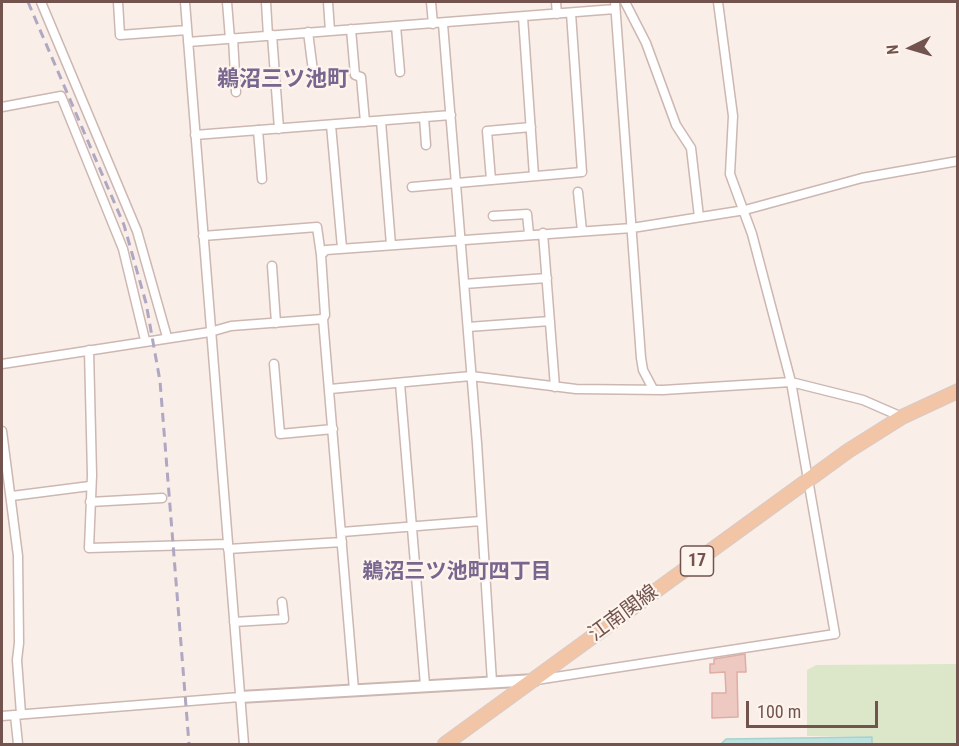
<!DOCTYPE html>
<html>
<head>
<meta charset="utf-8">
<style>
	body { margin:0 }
	#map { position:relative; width:959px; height:746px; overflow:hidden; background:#faefe8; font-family:"Roboto Condensed",sans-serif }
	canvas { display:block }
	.frame { position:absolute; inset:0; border:3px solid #72534e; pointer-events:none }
	.north { position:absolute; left:881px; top:18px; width:60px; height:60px; -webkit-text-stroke:4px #fdf4ee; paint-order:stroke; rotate:265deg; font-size:16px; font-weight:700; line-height:24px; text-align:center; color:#72534e }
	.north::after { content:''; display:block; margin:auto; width:21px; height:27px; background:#72534e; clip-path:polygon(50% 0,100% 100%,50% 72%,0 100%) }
	.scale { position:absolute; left:746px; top:701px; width:132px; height:27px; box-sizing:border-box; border:3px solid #72534e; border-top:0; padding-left:8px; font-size:18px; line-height:21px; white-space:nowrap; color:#72534e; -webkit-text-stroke:4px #fdf4ee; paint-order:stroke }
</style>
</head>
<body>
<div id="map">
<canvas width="959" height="746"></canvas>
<div class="frame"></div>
<div class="north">N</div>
<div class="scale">100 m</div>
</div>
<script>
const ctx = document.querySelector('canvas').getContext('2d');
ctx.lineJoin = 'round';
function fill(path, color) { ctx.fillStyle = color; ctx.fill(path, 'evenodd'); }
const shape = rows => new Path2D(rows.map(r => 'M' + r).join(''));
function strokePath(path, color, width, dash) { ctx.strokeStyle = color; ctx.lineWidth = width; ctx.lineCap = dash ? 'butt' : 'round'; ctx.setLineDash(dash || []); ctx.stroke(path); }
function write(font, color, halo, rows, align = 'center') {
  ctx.font = font + ' "Roboto Condensed","Noto Sans JP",sans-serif'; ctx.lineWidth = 4.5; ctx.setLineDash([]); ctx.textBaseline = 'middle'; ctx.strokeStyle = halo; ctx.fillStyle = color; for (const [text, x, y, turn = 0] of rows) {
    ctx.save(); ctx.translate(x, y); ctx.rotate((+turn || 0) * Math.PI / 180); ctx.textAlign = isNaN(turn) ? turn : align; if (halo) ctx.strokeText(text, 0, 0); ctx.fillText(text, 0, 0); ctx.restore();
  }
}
fill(shape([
	[957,664,957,744,872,744,872,737,807,736,807,670,816,665]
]), '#dbe7c8');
const water = shape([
	[872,737,872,744,721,744,726,739,872,737]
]);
fill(water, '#bee2df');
strokePath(water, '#a5d3cf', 1.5);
const building = shape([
	[745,654,746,672,737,672,738,717,712,718,712,693,726,693,725,672,710,673,710,664,714,664,714,659,745,654]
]);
fill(building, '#edc9c2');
strokePath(building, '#deada4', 1.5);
const minor = shape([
	[41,2,137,231,167,337],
	[118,2,120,35,187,30],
	[185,2,244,744],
	[227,2,230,39],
	[266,2,268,36],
	[328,2,330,31],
	[431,2,433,24],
	[556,2,557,14],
	[615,2,641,358,643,370,653,389],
	[625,2,646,43,676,125,691,148,699,217],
	[523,17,534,176],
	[443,24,477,443,492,682],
	[396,26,400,72],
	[351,29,355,75,361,77,365,122],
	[308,32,313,71],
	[272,35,279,129],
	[233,38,236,92],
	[188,42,615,9],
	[2,107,61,96,123,249,145,340],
	[424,117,426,145],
	[381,121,391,245],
	[331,125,342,248],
	[258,130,262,179],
	[195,135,451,115],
	[491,180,487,131,531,127],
	[412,187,582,172,571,13],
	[578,192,582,231],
	[493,216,527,214,529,234],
	[543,233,555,387],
	[203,236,317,227,321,255],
	[272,266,276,323],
	[464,284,547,278],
	[468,327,550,321],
	[89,350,92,475,89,548,227,544],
	[2,364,210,332,231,326,323,319],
	[274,364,280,434,333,429],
	[400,383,425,685],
	[330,389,471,376,576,389,663,390,791,382,863,400,902,417],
	[2,431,18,556,19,643,17,660,21,714],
	[12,496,90,486],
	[90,502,162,498],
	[342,532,481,521],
	[228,549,342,542],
	[234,622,284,619,282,602],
	[536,680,835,634,791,382,752,234,730,174,733,116,718,2],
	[354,690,323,319,325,315,321,255,326,250,632,228,745,210,862,178,958,161],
	[15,715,18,744],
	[2,716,240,697]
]);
const tertiary = shape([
	[240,697,535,680]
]);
const primary = shape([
	[445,744,848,451,902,417,958,391]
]);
strokePath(minor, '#cdb7b2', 11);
strokePath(tertiary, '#cdb7b2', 14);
strokePath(primary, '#d5cbca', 16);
strokePath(minor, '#fff', 8);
strokePath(tertiary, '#fff', 10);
strokePath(primary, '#f2c5a7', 14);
strokePath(shape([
	[28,2,124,225,146,303,160,381,189,744]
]), '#b0a7c3', 3, [9, 6]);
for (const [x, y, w] of [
	[697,561,33]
]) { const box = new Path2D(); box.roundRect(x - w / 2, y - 15, w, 30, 4.5); ctx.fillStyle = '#fdf4ee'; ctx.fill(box); strokePath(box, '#72534e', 1.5); }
write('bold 18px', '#72534e', null, [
	["17",697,561]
]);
write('20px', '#72534e', '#fdf4ee', [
	["江南関線",624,614,-36]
]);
write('bold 21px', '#78668e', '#fdf4ee', [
	["鵜沼三ツ池町四丁目",457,573]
]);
write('bold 22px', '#78668e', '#fdf4ee', [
	["鵜沼三ツ池町",283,80]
]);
</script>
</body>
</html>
